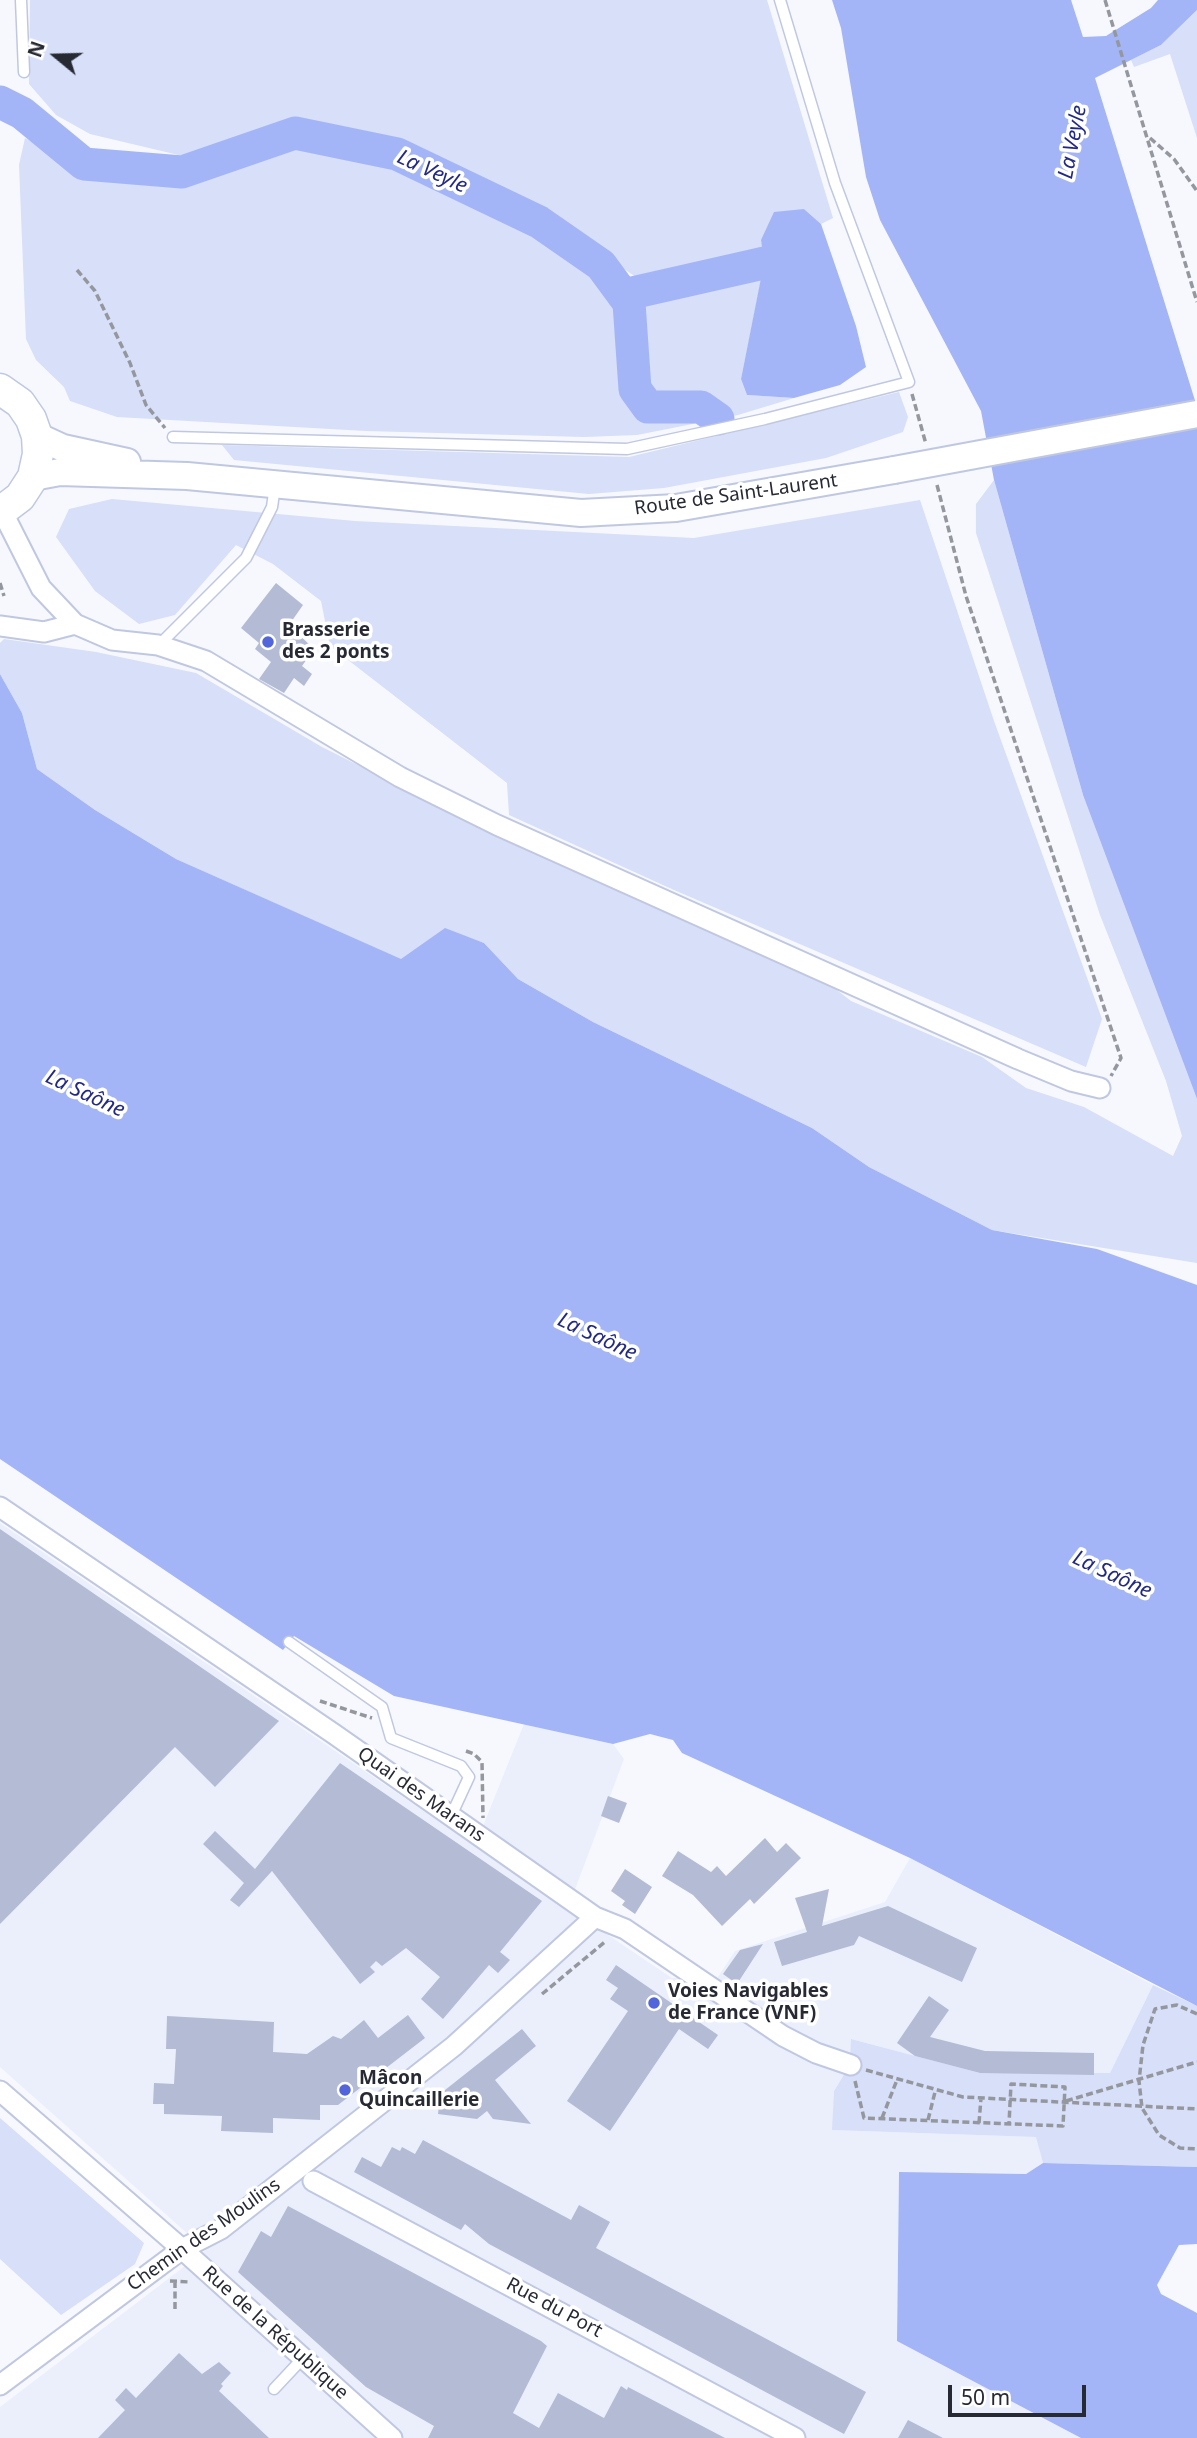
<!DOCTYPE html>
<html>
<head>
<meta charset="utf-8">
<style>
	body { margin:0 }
	#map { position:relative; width:1197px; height:2438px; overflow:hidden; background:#f6f8fd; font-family:"Noto Sans",sans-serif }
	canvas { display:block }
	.north { position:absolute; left:21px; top:21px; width:70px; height:70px; -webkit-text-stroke:5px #fff; paint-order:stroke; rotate:289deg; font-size:19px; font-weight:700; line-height:28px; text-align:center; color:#272a33 }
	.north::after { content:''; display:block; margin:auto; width:24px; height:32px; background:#272a33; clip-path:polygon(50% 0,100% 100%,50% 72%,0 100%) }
	.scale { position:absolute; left:948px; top:2385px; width:138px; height:32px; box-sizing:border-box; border:4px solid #272a33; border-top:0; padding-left:9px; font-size:21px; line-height:24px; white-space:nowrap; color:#272a33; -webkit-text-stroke:5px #fff; paint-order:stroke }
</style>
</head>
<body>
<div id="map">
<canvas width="1197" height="2438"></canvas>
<div class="north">N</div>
<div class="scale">50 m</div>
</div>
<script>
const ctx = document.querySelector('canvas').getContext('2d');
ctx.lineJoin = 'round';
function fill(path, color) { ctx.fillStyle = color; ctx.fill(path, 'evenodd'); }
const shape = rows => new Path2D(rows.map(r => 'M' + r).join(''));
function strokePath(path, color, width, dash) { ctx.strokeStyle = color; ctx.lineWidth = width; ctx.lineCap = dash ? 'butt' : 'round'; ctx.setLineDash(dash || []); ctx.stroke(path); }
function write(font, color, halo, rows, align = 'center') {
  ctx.font = font + ' "Noto Sans",sans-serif'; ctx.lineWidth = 7; ctx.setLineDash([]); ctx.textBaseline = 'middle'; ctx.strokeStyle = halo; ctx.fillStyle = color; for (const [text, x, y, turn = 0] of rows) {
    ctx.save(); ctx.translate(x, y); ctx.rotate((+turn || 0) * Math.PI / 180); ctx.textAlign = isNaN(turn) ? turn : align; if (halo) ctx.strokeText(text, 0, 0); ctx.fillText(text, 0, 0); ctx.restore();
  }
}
fill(shape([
	[0,1523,475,1846,524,1724,613,1744,624,1759,568,1908,672,1978,716,1980,735,1951,885,1902,910,1858,1153,1985,1110,2073,980,2073,851,2039,851,2065,834,2091,833,2130,1037,2137,1043,2163,1026,2174,899,2173,897,2340,1081,2438,0,2438,0,2407,206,2250,0,2067]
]), '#ebeffc');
fill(shape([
	[30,0,767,0,833,218,821,224,804,209,761,240,763,253,637,278,526,200,401,144,292,121,187,157,90,134,56,115,29,84],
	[1197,10,1197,138,1170,54,1134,67,1131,60,1161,45],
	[25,138,83,170,183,180,294,145,393,164,463,193,591,274,614,306,644,305,762,276,741,379,747,395,794,398,738,415,637,435,584,437,366,431,117,417,70,401,64,387,36,360,26,339,19,165],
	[899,392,908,417,903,432,826,458,664,488,589,494,234,460,222,445,629,457],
	[994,480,1083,795,1197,1099,1197,1263,992,1230,869,1167,812,1128,593,1022,518,979,484,943,444,929,401,960,176,859,95,810,37,769,22,713,0,674,0,643,4,639,96,652,196,673,322,747,517,845,820,977,851,1001,982,1057,1026,1088,1084,1107,1173,1156,1182,1136,1166,1081,1100,915,976,533,976,504],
	[112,499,355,521,694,538,920,500,994,721,1102,1019,1086,1067,674,890,509,815,507,783,330,646,321,601,273,564,236,545,175,615,139,624,95,591,56,537,69,509],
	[1153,1985,1197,2006,1197,2167,1043,2163,1036,2137,832,2130,834,2091,850,2065,851,2039,980,2073,1110,2073],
	[0,2118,144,2243,135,2264,61,2315,0,2259]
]), '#d7dff9');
fill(shape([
	[832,0,1071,0,1083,37,1106,36,1151,8,1158,0,1197,0,1197,10,1161,45,1095,78,1197,407,1197,1099,1083,795,994,480,981,411,880,220,866,177,841,28],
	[804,209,821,224,856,326,866,367,840,385,794,398,747,395,741,379,764,263,761,240,774,212],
	[0,674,22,713,37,769,95,810,176,859,401,959,445,928,484,943,518,979,593,1022,812,1128,869,1167,992,1230,1097,1249,1197,1285,1197,2006,910,1858,682,1753,673,1740,650,1734,613,1744,394,1696,294,1636,283,1650,0,1459],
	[1043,2163,1197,2167,1197,2244,1179,2245,1157,2285,1161,2294,1197,2313,1197,2438,1081,2438,897,2341,899,2172,1026,2174]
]), '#a3b5f7');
strokePath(shape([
	[0,102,22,113,84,164,182,172,295,133,397,154,539,222,601,265,629,303,635,389,648,407,701,407,718,419],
	[623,295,764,263]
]), '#a3b5f7', 33);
fill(shape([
	[276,583,303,605,289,625,314,649,302,666,312,674,304,686,294,678,284,693,259,679,271,662,255,649,259,643,241,628],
	[0,1529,279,1721,215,1787,175,1747,0,1924],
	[340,1763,542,1901,500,1952,510,1960,498,1973,489,1965,443,2019,421,1999,440,1977,406,1948,382,1966,376,1961,370,1967,375,1972,360,1984,272,1871,239,1907,230,1900,244,1883,203,1844,215,1831,255,1869],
	[608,1796,627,1803,619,1823,601,1816],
	[765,1838,777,1852,786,1843,801,1858,754,1904,750,1899,722,1926,693,1895,662,1876,678,1851,711,1872,717,1866,726,1876],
	[625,1869,652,1887,635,1914,622,1905,625,1901,611,1891],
	[829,1889,822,1926,888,1906,977,1948,962,1982,859,1936,854,1945,782,1966,774,1942,807,1932,795,1898],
	[763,1944,737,1984,723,1974,740,1950],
	[616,1965,718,2035,708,2049,679,2029,610,2131,567,2101,628,2011,610,1999,618,1988,606,1980],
	[929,1996,949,2010,930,2037,985,2051,1094,2053,1094,2075,980,2073,915,2056,897,2043],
	[408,2015,425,2038,338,2105,320,2105,320,2120,273,2118,273,2133,221,2131,222,2116,164,2114,164,2104,153,2104,154,2083,174,2084,176,2049,166,2049,167,2016,274,2022,273,2052,307,2054,333,2036,341,2039,364,2020,378,2038],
	[522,2029,536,2046,495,2080,531,2124,493,2119,487,2111,477,2119,438,2114,440,2094],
	[423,2140,571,2220,579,2205,610,2222,596,2248,866,2392,844,2434,489,2244,465,2224,461,2230,354,2172,362,2157,381,2167,392,2147,400,2151,402,2147,415,2154],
	[288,2206,541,2341,547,2346,513,2413,539,2428,558,2393,604,2418,621,2386,627,2390,628,2387,725,2438,428,2438,434,2426,366,2387,238,2272,261,2231,271,2237],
	[179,2353,202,2374,219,2362,231,2373,221,2384,223,2386,219,2391,269,2438,98,2438,125,2410,115,2400,126,2388,136,2398],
	[908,2420,943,2438,898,2438]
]), '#b4bbd4');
const service = shape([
	[21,0,24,72],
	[173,437,627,449,765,419,909,382,835,183,780,0],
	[159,645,246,558,272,507,275,486],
	[289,1642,382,1707,391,1738,461,1766,469,1777,451,1816],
	[274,2389,303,2358]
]);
const minor = shape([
	[2,511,41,588,75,624,112,640,158,645,206,661,400,777,497,825,1018,1059,1071,1081,1100,1088],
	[0,626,44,632,75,624],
	[0,1507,334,1734,595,1917,625,1929,783,2036,816,2053,851,2065],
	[0,2091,182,2249,392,2438],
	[313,2181,795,2438],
	[0,2385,182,2249,221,2229,454,2046,595,1917]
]);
const secondary = shape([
	[37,436,63,448,127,462],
	[33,477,60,472,187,476,581,513,676,508,894,470]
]);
const primary = shape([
	[0,389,20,403,31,419,37,436,38,454,33,477,20,497,0,512]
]);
strokePath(service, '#c0c8e1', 13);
strokePath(minor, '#c0c8e1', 23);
strokePath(secondary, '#c0c8e1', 30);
strokePath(primary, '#c0c8e1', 33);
strokePath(shape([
	[1105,0,1197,302],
	[1150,138,1174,159,1197,191],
	[77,270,95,291,130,363,146,405,165,428],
	[912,394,926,444],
	[937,485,966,596,1121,1058,1111,1076],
	[0,583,4,596],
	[320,1701,372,1718],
	[466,1751,474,1754,482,1762,483,1818],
	[542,1994,606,1941],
	[1197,2014,1177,2005,1155,2009,1143,2045,1139,2081,1142,2108,1159,2135,1180,2148,1197,2149],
	[866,2070,963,2097,1197,2109],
	[855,2081,864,2118,1063,2126,1065,2087,1011,2084,1009,2124],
	[1066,2101,1197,2062],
	[882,2118,897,2080],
	[928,2120,935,2092],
	[979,2123,981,2098],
	[170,2281,190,2282],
	[175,2281,175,2312]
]), '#95979e', 3.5, [7, 3.5]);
strokePath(service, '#fff', 10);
strokePath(minor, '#fff', 19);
strokePath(secondary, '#fff', 26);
strokePath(primary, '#fff', 30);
const secondaryBridge = shape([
	[894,470,1197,414]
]);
strokePath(secondaryBridge, '#c0c8e1', 30, []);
strokePath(secondaryBridge, '#fff', 26);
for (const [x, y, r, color] of [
	[268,642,7,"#5265da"],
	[654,2003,7,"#5265da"],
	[345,2090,7,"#5265da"]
]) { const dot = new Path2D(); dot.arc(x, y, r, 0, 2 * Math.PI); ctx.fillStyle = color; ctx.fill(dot); strokePath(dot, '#fff', 2.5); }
write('19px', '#272a33', '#fff', [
	["Route de Saint-Laurent",736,495,-8],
	["Quai des Marans",421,1795,35],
	["Chemin des Moulins",204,2235,-35],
	["Rue du Port",554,2308,28],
	["Rue de la République",275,2333,42]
]);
write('bold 19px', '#272a33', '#fff', [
	["Brasserie",282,631],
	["des 2 ponts",282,653],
	["Voies Navigables",668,1992],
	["de France (VNF)",668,2014],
	["Mâcon",359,2079],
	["Quincaillerie",359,2101]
], 'left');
write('italic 21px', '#232a86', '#fff', [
	["La Veyle",1073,142,-79],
	["La Veyle",432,172,25],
	["La Saône",85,1094,25],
	["La Saône",597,1337,25],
	["La Saône",1112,1575,25]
]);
</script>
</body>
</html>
